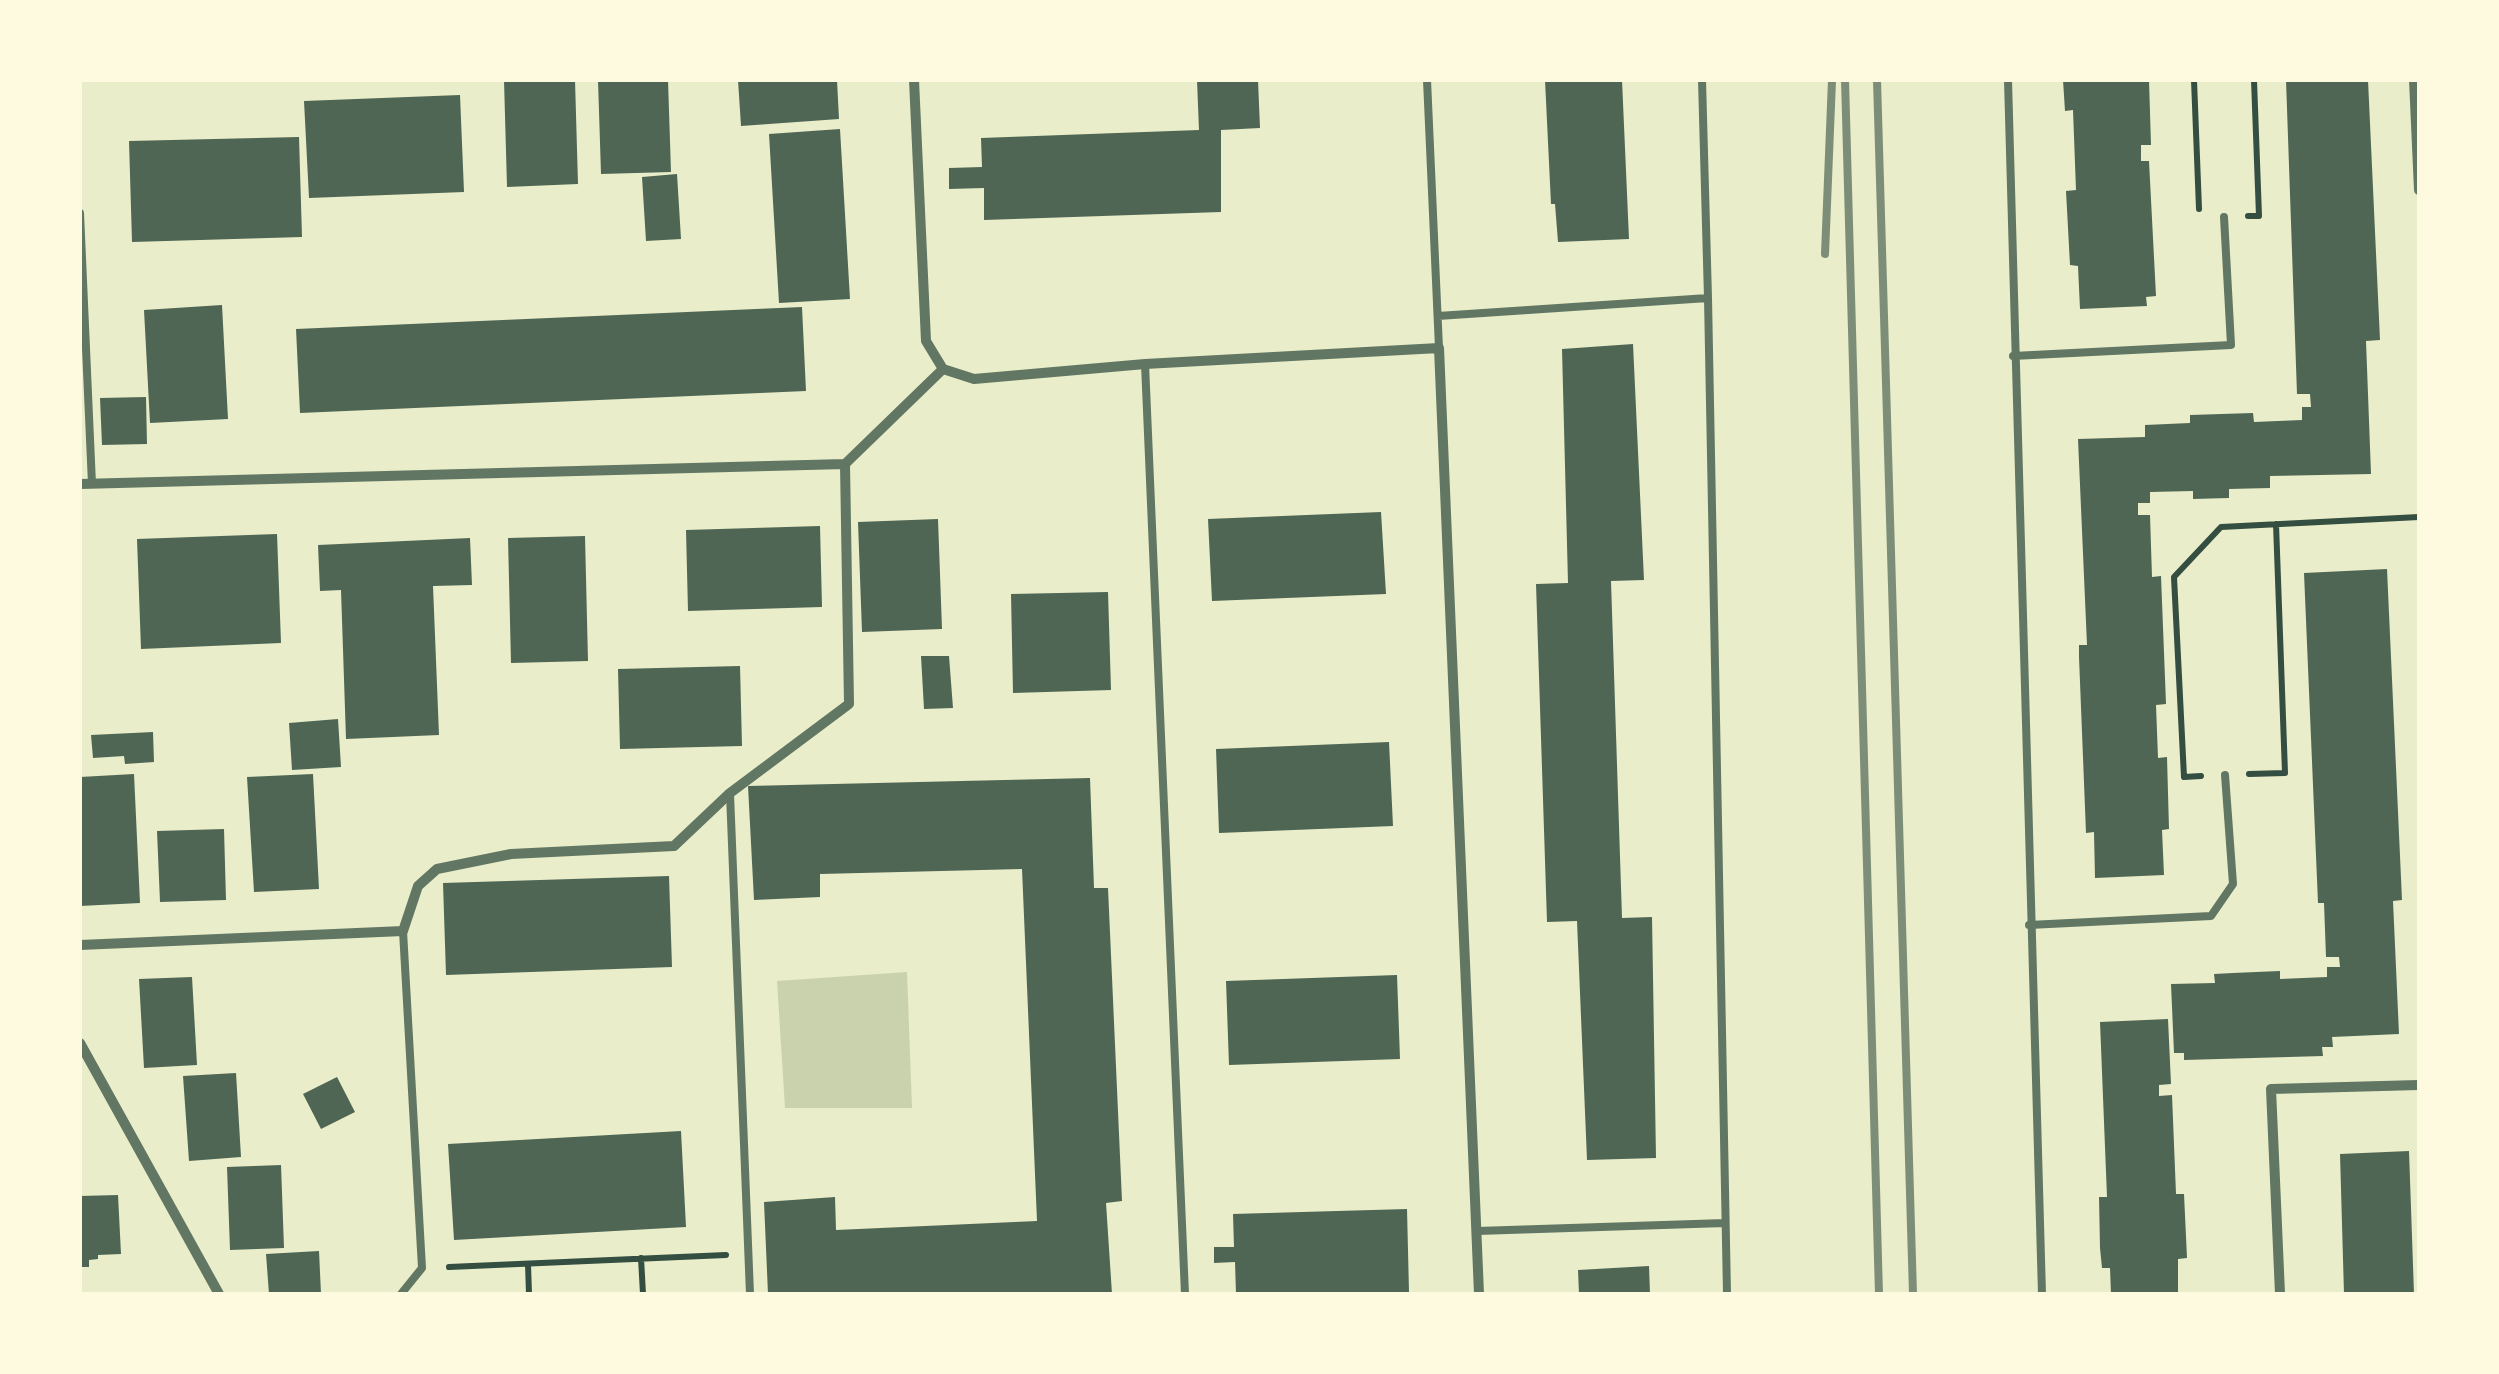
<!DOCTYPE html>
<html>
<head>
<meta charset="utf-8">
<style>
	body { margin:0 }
	#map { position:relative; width:2499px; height:1374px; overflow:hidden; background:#e9edc9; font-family:Manrope,sans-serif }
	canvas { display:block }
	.frame { position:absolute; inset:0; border:82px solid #fefae0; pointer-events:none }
</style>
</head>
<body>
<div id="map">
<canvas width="2499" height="1374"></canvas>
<div class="frame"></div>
</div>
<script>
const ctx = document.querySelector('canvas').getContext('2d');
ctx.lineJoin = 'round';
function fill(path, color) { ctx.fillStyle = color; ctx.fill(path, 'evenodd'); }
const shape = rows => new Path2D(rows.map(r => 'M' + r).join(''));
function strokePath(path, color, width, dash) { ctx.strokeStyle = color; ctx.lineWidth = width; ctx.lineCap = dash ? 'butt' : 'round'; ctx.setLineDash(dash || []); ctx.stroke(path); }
fill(shape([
	[907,972,912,1108,785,1108,777,981]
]), '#cad2ad');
fill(shape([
	[504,80,575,80,578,184,507,187],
	[598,80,668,80,671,172,601,174],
	[738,80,837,80,839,119,741,126],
	[1197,80,1258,80,1260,128,1221,130,1221,212,984,220,984,188,949,189,949,168,982,167,981,138,1199,130],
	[1545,80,1622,80,1629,239,1558,242,1555,204,1551,204],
	[2063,80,2149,80,2151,145,2141,145,2141,161,2149,161,2156,296,2146,297,2147,306,2080,309,2078,266,2070,265,2066,191,2076,190,2073,110,2065,111],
	[2286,80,2368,80,2380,340,2366,341,2371,474,2270,476,2270,488,2229,489,2229,498,2193,499,2193,491,2150,492,2150,503,2138,503,2138,515,2150,515,2152,577,2161,576,2166,704,2156,705,2158,758,2167,757,2169,829,2162,830,2164,875,2095,878,2094,832,2086,833,2079,657,2079,645,2087,645,2078,439,2145,437,2145,425,2190,423,2190,415,2253,413,2254,422,2302,420,2302,407,2311,407,2310,394,2297,394],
	[460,95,464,192,309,198,304,101],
	[840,129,850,299,779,303,769,134],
	[299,137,302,237,132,242,129,141],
	[677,174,681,239,646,241,642,177],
	[222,305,228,419,150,423,144,310],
	[802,307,806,391,300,413,296,329],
	[1633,344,1644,580,1611,581,1622,918,1652,917,1656,1158,1587,1160,1577,921,1547,922,1536,584,1568,583,1562,349],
	[146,397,147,444,102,445,100,398],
	[1381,512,1386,594,1212,601,1208,519],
	[938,519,942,629,862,632,858,522],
	[820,526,822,607,688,611,686,530],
	[277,534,281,643,141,649,137,539],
	[585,536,588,661,511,663,508,538],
	[470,538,472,585,433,586,439,735,346,739,341,590,320,591,318,545],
	[2387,569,2402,900,2393,901,2399,1034,2332,1037,2333,1047,2322,1047,2323,1056,2184,1060,2184,1053,2174,1053,2171,984,2215,983,2214,974,2233,973,2280,971,2280,979,2327,977,2327,967,2340,967,2339,957,2326,957,2324,903,2318,903,2304,573],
	[1108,592,1111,690,1013,693,1011,594],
	[921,656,949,656,953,708,924,709],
	[740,666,742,746,620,749,618,669],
	[338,719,341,767,292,770,289,723],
	[153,732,154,762,125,764,124,756,93,758,91,735],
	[1389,742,1393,826,1219,833,1216,749],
	[134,774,140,903,80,906,80,777],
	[313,774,319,889,254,892,247,777],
	[1090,778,1094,888,1108,888,1122,1201,1106,1203,1112,1294,768,1294,764,1202,835,1197,836,1230,1037,1221,1022,869,820,874,820,897,754,900,748,786],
	[224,829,226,900,160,902,157,831],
	[669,876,672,967,446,975,443,883],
	[1397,975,1400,1059,1229,1065,1226,981],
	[192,977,197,1065,144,1068,139,979],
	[2168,1019,2171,1084,2159,1085,2159,1096,2172,1095,2176,1194,2184,1194,2187,1258,2178,1259,2178,1294,2111,1294,2110,1268,2102,1268,2100,1248,2099,1197,2107,1197,2100,1022],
	[236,1073,241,1157,189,1161,183,1076],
	[337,1077,355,1112,321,1129,303,1094],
	[681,1131,686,1227,454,1240,448,1144],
	[2409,1151,2414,1294,2344,1294,2340,1154],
	[281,1165,284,1248,230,1250,227,1167],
	[118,1195,121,1254,98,1255,98,1259,89,1260,89,1267,80,1267,80,1196],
	[1407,1209,1409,1292,1236,1294,1235,1262,1214,1263,1214,1247,1234,1247,1233,1214],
	[319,1251,321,1294,269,1294,266,1254],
	[1649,1266,1650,1294,1579,1294,1578,1270]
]), '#4f6655');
strokePath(shape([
	[2194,80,2199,209],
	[2248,216,2259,216,2254,80],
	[2249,774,2285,773,2276,524],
	[2201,776,2184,777,2174,577,2221,527,2419,517],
	[641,1258,643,1294],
	[528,1264,529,1294],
	[449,1267,726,1255]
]), '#344e41', 6);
strokePath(shape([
	[1427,80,1439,348],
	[1702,80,1708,298],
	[2008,80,2042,1294],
	[80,213,92,484],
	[1438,316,1708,298,1727,1294],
	[2013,356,2231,345,2224,217],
	[1145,364,1185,1294],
	[730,794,750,1294],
	[2029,925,2211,916,2233,884,2225,775],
	[1477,1231,1725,1223],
	[401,1294,422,1268,403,931]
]), '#617663', 8);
strokePath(shape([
	[914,80,926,341,943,369,974,379,1145,364,1439,348,1479,1294],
	[2414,80,2419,190],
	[80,484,845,464,943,369],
	[80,945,403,931,418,886,437,869,511,854,674,846,730,793,849,704,845,464],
	[80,1043,219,1294],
	[2280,1294,2271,1089,2419,1085]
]), '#617663', 10);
strokePath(shape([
	[1845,80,1879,1294],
	[1877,80,1913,1294],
	[1825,254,1832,80]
]), '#7c8e77', 8);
</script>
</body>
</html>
